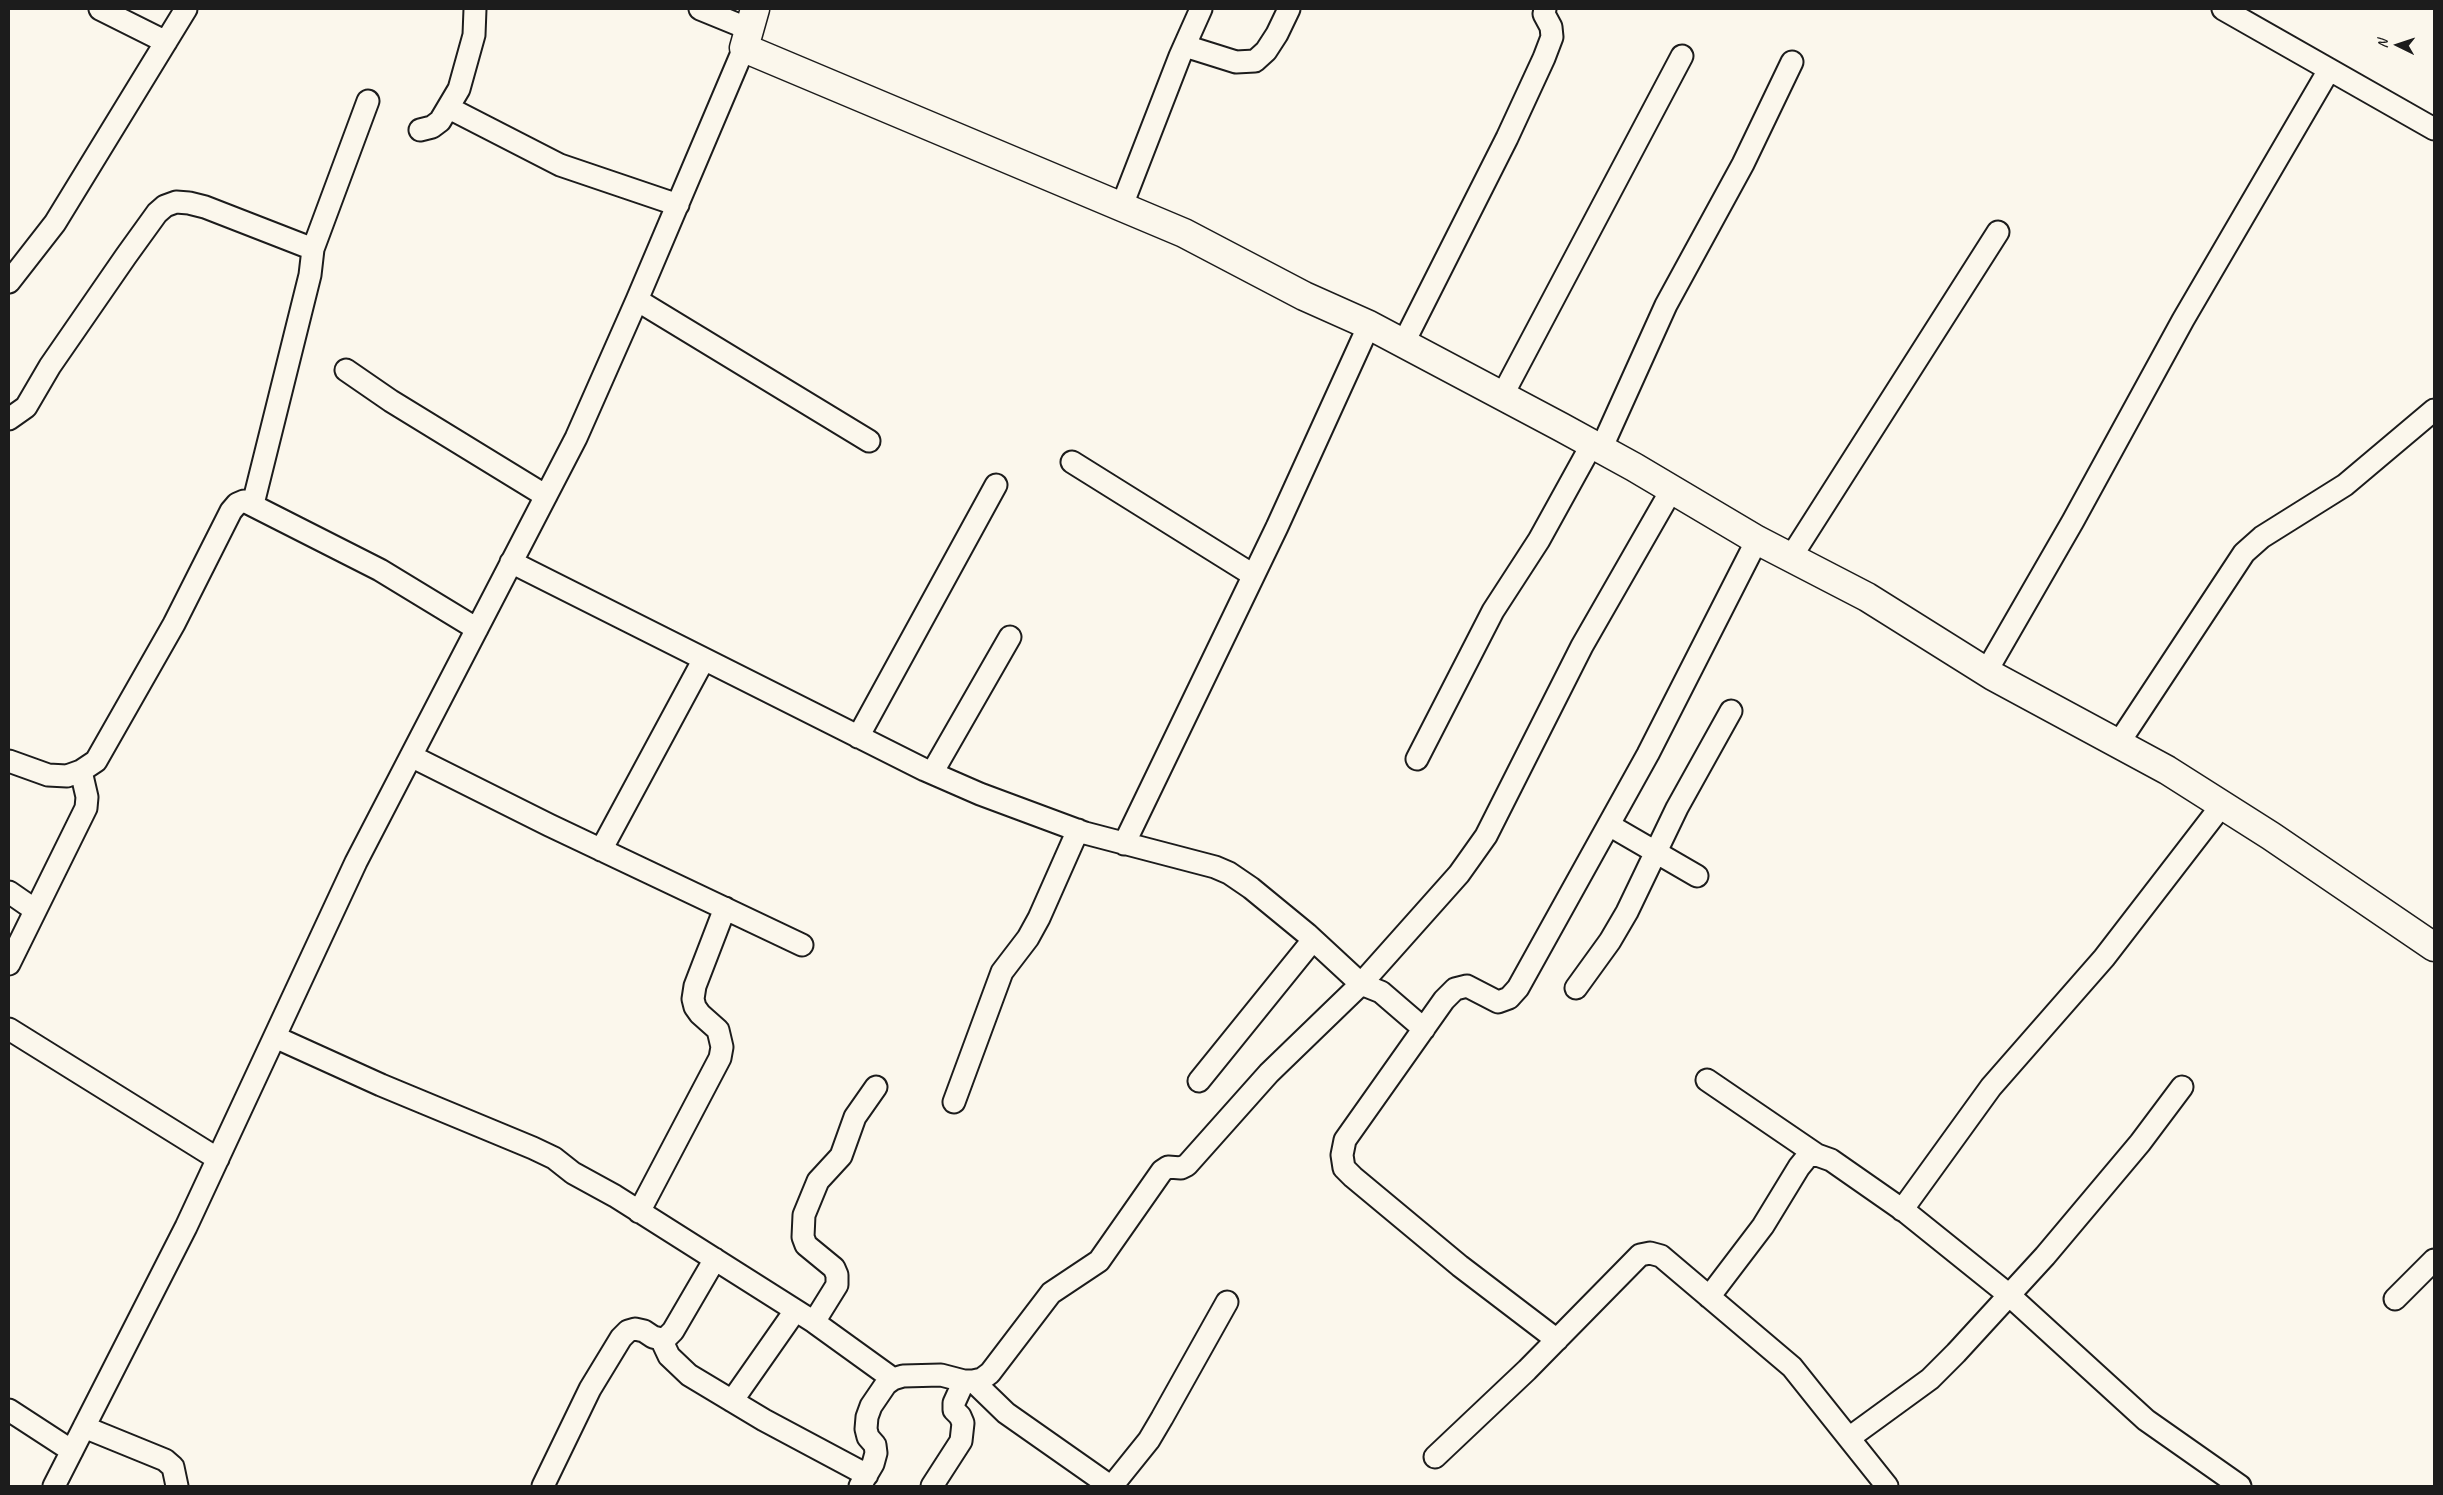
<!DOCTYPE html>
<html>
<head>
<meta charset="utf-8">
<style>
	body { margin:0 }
	#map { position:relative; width:2443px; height:1495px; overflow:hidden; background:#fbf7ec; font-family:Caveat,sans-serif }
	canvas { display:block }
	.frame { position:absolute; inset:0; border:10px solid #1c1c1c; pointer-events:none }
	.north { position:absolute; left:2373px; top:20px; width:50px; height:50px; -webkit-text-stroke:4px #fbf7ec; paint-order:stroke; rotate:274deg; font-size:14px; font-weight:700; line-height:20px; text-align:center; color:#1c1c1c }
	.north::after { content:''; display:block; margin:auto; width:18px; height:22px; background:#1c1c1c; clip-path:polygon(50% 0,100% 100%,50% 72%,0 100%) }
</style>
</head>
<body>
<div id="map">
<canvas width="2443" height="1495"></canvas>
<div class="frame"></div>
<div class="north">N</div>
</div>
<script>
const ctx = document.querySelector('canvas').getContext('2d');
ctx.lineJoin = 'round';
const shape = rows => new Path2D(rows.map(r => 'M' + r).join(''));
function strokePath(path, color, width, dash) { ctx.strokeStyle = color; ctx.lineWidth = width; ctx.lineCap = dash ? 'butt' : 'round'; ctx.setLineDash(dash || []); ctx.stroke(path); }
const minor = shape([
	[100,9,166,42],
	[700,9,749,29],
	[2223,9,2434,129],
	[1185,46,1236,62,1255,61,1266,51,1277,34,1289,9],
	[449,108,560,165,678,205],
	[420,130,432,127,440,121,459,89,474,35,475,9],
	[1121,208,1180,56,1201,9],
	[9,282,55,223,186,9],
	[637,300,869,441],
	[1403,344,1507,138,1544,58,1552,37,1551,27,1544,14,1545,9],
	[346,370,391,401,546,496],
	[1502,396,1682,56],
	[9,419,26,407,50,366,126,256,157,213,165,206,176,202,189,203,205,207,313,249],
	[1601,449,1666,305,1743,164,1792,62],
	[1072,462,1253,575],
	[253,504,310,275,313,249,368,101],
	[1791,557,1998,232],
	[511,562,925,770,980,794,1085,833,1215,867,1229,873,1251,888,1307,934,1361,984,1381,992,1424,1029],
	[1986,672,2073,521,2183,320,2329,70],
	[858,737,996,485],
	[2118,744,2244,553,2262,537,2345,485,2434,410],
	[411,756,549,825,802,945],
	[1417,759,1493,611,1539,540,1592,444],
	[9,761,48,775,67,776,81,771,96,761,174,624,231,511,237,504,244,501,380,570,477,629],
	[932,773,1010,637],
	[1609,825,1697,876],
	[1124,844,1277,527,1369,325],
	[601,850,704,659],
	[9,892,35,910],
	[9,964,86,808,87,797,81,771],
	[1576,988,1610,941,1627,912,1677,808,1731,711],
	[9,1029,218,1159],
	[275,1037,381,1085,533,1148,554,1158,573,1173,615,1196,814,1322,893,1379],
	[1707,1080,1817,1155],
	[1199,1081,1313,940],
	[954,1102,1002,972,1028,938,1039,918,1078,830],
	[1902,1210,1991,1087,2104,958,2222,805],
	[639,1212,720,1058,722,1047,718,1030,700,1014,695,1007,693,999,695,986,725,908],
	[1709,1297,1763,1226,1799,1167,1808,1156,1817,1155,1831,1160,1907,1213,2009,1295,2146,1420,2240,1486],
	[2395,1299,2434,1260],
	[814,1322,837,1285,837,1275,834,1268,806,1245,803,1237,804,1215,818,1181,841,1156,855,1117,876,1087],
	[661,1339,669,1356,689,1375,764,1420,867,1475],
	[1557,1340,1460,1266,1353,1177,1344,1168,1342,1155,1345,1140,1444,1000,1455,989,1467,986,1498,1002,1509,998,1518,988,1648,754,1757,540],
	[973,1381,1006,1413,1110,1486],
	[732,1401,795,1311],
	[9,1410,72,1451],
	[84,1427,165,1460,173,1467,177,1486],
	[1849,1438,1930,1379,1956,1353,2045,1256,2140,1143,2182,1087],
	[1435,1457,1527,1370,1640,1255,1650,1253,1661,1256,1792,1367,1887,1486],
	[54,1486,186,1227,356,862,576,438,637,300,744,48],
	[543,1486,590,1389,621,1338,628,1331,635,1329,644,1331,653,1337,661,1339,667,1337,673,1331,715,1259],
	[860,1486,873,1464,876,1453,875,1445,868,1437,866,1429,867,1417,871,1406,886,1384,893,1379,903,1376,941,1375,964,1381,973,1381,982,1379,990,1373,1051,1293,1099,1261,1162,1171,1168,1167,1181,1168,1187,1165,1269,1073,1361,984,1459,874,1486,836,1582,646,1672,489],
	[932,1486,961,1441,963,1423,960,1416,954,1410,954,1403,964,1381],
	[1112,1486,1149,1440,1162,1418,1227,1302]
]);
const tertiary = shape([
	[755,9,744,48,1184,233,1304,296,1369,325,1561,427,1634,467,1757,540,1867,597,1993,676,2167,770,2271,836,2434,947]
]);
strokePath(minor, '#1c1c1c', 25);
strokePath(tertiary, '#1c1c1c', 31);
strokePath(minor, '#fbf7ec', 21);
strokePath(tertiary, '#fbf7ec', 28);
</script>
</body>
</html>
